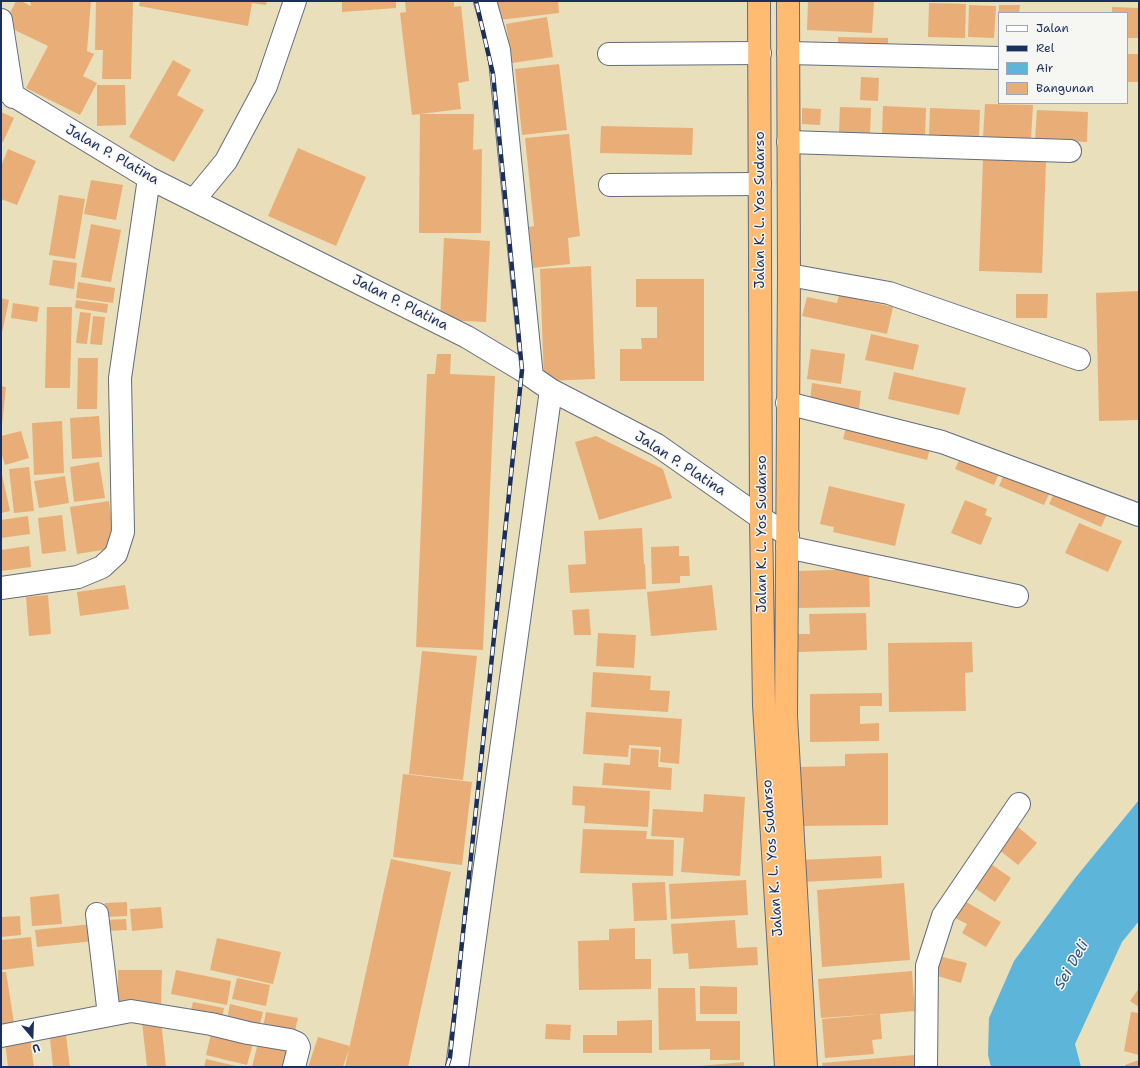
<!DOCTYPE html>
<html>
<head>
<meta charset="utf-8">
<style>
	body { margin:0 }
	#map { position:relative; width:1140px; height:1068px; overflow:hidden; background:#e9dfba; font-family:"Shantell Sans",sans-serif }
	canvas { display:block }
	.frame { position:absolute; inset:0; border:2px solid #1b2f5e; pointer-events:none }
	.legend { position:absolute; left:998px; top:12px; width:130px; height:92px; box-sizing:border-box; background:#f6f6f2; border:1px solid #9ea6b7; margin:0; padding:5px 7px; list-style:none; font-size:12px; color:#1b2f5e }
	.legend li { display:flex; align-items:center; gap:8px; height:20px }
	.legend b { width:20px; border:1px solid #9ea6b7 }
	.north { position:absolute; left:12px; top:1016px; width:40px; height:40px; -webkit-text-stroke:3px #f6f6f2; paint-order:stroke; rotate:161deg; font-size:11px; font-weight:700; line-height:16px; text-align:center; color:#1b2f5e }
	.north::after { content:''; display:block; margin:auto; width:14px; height:18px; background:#1b2f5e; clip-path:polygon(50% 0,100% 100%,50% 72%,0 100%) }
</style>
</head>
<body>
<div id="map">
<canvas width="1140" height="1068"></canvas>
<div class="frame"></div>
<ul class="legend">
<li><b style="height:5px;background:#fff"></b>Jalan</li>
<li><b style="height:5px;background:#1b2f5e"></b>Rel</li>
<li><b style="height:11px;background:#5db5da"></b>Air</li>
<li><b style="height:11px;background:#e9ae77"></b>Bangunan</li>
</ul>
<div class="north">U</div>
</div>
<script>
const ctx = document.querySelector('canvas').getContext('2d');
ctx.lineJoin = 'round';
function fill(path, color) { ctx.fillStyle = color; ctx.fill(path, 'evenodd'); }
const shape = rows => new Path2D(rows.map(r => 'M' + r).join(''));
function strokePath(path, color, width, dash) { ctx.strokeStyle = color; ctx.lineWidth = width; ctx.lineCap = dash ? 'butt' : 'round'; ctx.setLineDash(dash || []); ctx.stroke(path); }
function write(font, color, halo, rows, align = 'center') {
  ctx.font = font + ' "Shantell Sans",sans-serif'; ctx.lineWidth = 3; ctx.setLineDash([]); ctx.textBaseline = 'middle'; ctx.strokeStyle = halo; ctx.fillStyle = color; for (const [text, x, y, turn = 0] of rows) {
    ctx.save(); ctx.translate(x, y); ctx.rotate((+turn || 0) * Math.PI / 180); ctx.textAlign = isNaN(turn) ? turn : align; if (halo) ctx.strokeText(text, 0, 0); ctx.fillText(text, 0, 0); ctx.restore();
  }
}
fill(shape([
	[1139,800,1139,921,1122,942,1075,1044,1081,1067,991,1067,988,1055,989,1018,1014,961,1076,877]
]), '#5db5da');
fill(shape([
	[16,1,21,1,31,6,30,1,91,1,87,51,94,54,83,76,97,83,80,115,26,88,48,46,4,25],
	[96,1,133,1,131,79,102,79,103,50,95,50],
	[140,1,267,1,266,5,252,3,248,26,139,6],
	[342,1,396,1,396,8,342,12],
	[405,1,454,1,454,7,461,6,469,81,458,83,461,109,412,115,400,13,406,12],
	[497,1,558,1,559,13,499,20],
	[808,1,874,1,872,33,807,30],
	[929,3,966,4,965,38,928,37],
	[969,5,996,6,994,38,968,37],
	[999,5,1020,5,1019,13,999,13],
	[1112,7,1139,8,1139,38,1127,38,1127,13,1112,13],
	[547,17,553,57,512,63,506,24],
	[838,37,888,38,888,54,838,52],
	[1127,54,1139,54,1139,82,1127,82],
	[173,60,191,70,177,95,204,110,174,162,129,137],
	[559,64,567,130,522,135,515,69],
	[861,77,879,78,878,101,860,100],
	[97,85,125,85,126,125,97,126],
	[985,104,1033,105,1031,139,983,138],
	[883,106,926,108,925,136,882,135],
	[840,107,871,108,870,134,839,133],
	[802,108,821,109,820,125,802,124],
	[930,108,980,110,979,137,929,136],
	[1037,110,1088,112,1087,142,1035,140],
	[1,112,14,118,3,142,1,142],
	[420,114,474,114,473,150,482,149,481,233,419,233],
	[601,126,693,128,692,155,600,153],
	[569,134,580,236,568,238,570,264,533,268,529,227,534,226,525,138],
	[298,148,366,177,336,246,268,216],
	[8,149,36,161,17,205,1,199,1,166],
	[983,159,1046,161,1042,273,979,271],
	[91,180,123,185,116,220,84,214],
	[59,195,85,199,75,259,49,255],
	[91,224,121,230,111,282,81,277],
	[444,238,490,241,486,322,440,320],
	[53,260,77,263,74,289,49,285],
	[591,266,595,379,544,381,540,269],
	[636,279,704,279,704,381,620,381,620,349,642,349,641,338,657,338,657,307,636,307],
	[78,282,115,288,113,303,76,298],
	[1139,291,1139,420,1099,421,1096,293],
	[1016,294,1048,294,1047,318,1016,318],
	[839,295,893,307,887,334,802,316,807,297,837,303],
	[1,298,9,300,2,333,1,332],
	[76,300,108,304,107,313,75,308],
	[13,303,39,307,37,322,11,318],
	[47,307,72,307,70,388,45,388],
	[80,312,91,313,87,344,76,343],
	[93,316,105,317,102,345,90,344],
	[871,334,919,345,913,370,865,360],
	[811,349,845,354,841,384,807,379],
	[437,354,451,354,450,374,495,376,483,650,416,647,427,374,435,374],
	[78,358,98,358,97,409,77,409],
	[894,372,966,388,959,415,888,399],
	[812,383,861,391,859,409,810,401],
	[1,386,6,387,2,425,1,425],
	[99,416,102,457,72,459,70,418],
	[848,420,932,441,927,460,843,439],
	[62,421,64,473,34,475,32,423],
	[21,431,29,458,5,465,1,452,1,436],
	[596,436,663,469,672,498,599,520,575,442],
	[963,452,1001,469,994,485,955,469],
	[99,462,105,498,74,502,70,467],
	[29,467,34,511,14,513,9,469],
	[1007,468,1052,488,1044,505,999,486],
	[1,470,10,511,1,513],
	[65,476,69,503,39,508,34,481],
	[829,486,905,504,895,546,833,532,834,527,820,524],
	[1057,487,1109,510,1101,527,1049,504],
	[965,500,987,509,985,515,992,518,981,545,951,533],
	[109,501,115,548,77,554,70,507],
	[62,515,66,551,42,554,38,518],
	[28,516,30,534,1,538,1,520],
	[1079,523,1122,541,1108,572,1065,553],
	[642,528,644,565,645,564,646,589,570,593,568,565,586,564,584,531],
	[29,546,31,567,1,571,1,550],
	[679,546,679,556,689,556,690,576,680,576,680,583,652,584,651,547],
	[869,569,870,607,796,608,796,571],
	[125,585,129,609,80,616,77,592],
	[712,585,717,630,651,636,647,592],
	[48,595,51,634,29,636,26,597],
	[589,609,591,635,574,635,572,610],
	[866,613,867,650,798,652,797,634,810,634,809,614],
	[598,633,636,635,634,668,596,666],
	[972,642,973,672,965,673,966,711,889,712,888,643],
	[422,651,477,656,463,780,409,774],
	[593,672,651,676,650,690,670,691,668,712,591,707],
	[882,693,882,706,860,706,860,724,879,723,879,741,810,742,810,694],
	[586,712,682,719,679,764,660,762,661,747,629,745,628,757,583,754],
	[631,748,659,750,658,767,672,768,671,790,602,785,604,763,630,765],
	[888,753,888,825,799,826,798,767,845,766,845,754],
	[403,774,472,782,462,865,393,857],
	[573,786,650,791,648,827,584,823,585,806,572,805],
	[704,794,745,797,740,876,681,872,684,838,651,836,653,809,703,812],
	[1012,822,1037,843,1018,865,993,845],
	[583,829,647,831,646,839,674,840,673,876,580,873],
	[881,856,882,878,802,882,801,860],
	[391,859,451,872,408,1067,345,1067],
	[988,862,1011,878,995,902,972,886],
	[746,880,748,915,671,919,669,884],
	[665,882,667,920,634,921,632,883],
	[904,883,910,960,822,967,817,890],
	[59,894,62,924,32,926,30,897],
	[961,899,1001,922,986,947,962,933,967,924,951,916],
	[127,902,127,916,105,917,105,903],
	[161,907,163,928,132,931,130,909],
	[20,916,21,935,1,937,1,917],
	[126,919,127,930,105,931,105,920],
	[735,920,737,948,757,947,758,965,689,969,688,953,673,954,671,924],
	[92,924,94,941,37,947,35,930],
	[635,928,635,959,651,959,651,989,579,990,578,941,609,940,609,929],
	[31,937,34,966,1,970,1,940],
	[217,938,281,952,273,984,210,970],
	[939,956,967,963,961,983,934,975],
	[118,970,162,970,161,1004,118,1004],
	[176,970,231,981,227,1005,171,994],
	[912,971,915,1011,880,1014,882,1039,872,1040,874,1054,825,1058,822,1019,878,1014,821,1018,818,979],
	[1,972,6,972,14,1023,1,1025],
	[237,978,270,985,266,1006,232,999],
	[700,986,737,987,737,1014,700,1014],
	[658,988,695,988,696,1021,740,1021,740,1060,710,1060,710,1049,659,1050],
	[1139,988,1139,1007,1130,1001],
	[193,1002,224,1008,221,1023,189,1018],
	[230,1004,263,1012,258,1032,226,1025],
	[266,1012,298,1018,293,1039,262,1032],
	[1131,1012,1139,1013,1139,1055,1124,1051],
	[161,1020,166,1067,147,1067,142,1022],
	[652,1020,652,1053,583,1053,583,1035,617,1035,617,1021],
	[546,1024,571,1025,570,1040,545,1039],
	[65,1027,70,1067,53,1067,49,1029],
	[212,1030,254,1040,247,1065,206,1055],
	[318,1037,350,1046,343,1067,308,1067],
	[30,1038,34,1067,8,1067,5,1041],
	[259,1039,292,1048,286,1067,252,1067],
	[915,1055,916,1067,823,1067,822,1063],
	[206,1059,236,1066,236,1067,204,1067],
	[1139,1060,1139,1067,1126,1067,1125,1065],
	[744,1062,744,1067,700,1067,700,1066]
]), '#e9ae77');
const minor = shape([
	[485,1,499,50,532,377],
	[1,20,13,97],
	[788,53,999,58],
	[609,54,760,53],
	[1,88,149,178,467,337,522,370,551,390,657,445,761,518,788,535],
	[788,142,1070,151],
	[610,185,760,184],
	[194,200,226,161,266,86,295,1],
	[789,275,889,293,1079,359],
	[787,403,942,442,1139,515],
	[787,547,1017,596],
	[1,588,78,577,102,567,116,554,123,532,120,378,149,178],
	[97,914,109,1015],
	[1,1036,131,1011,211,1024,248,1033,290,1040,297,1043,299,1047,294,1067],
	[457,1067,551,390],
	[926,1067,927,966,943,916,1019,804]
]);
const highway = shape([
	[759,1,761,518,764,705,786,1067],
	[788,1,789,275,786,716,806,1067]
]);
strokePath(minor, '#636d7e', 24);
strokePath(highway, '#636d7e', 24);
strokePath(minor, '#fff', 22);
strokePath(highway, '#ffbb71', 22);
const rail = shape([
	[447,1067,450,1057,522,370,493,74,476,1]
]);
strokePath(rail, '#1b2f5e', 4.5);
strokePath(rail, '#f6f6f2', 3, [9]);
write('14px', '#1b2f5e', '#f6f6f2', [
	["Jalan P. Platina",112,155,30],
	["Jalan K. L. Yos Sudarso",760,210,-90],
	["Jalan P. Platina",400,303,27],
	["Jalan P. Platina",680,464,33],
	["Jalan K. L. Yos Sudarso",762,534,-90],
	["Jalan K. L. Yos Sudarso",773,858,-94]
]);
write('italic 15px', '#2f5783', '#f6f6f2', [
	["Sei Deli",1072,965,-60]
]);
</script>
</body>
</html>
